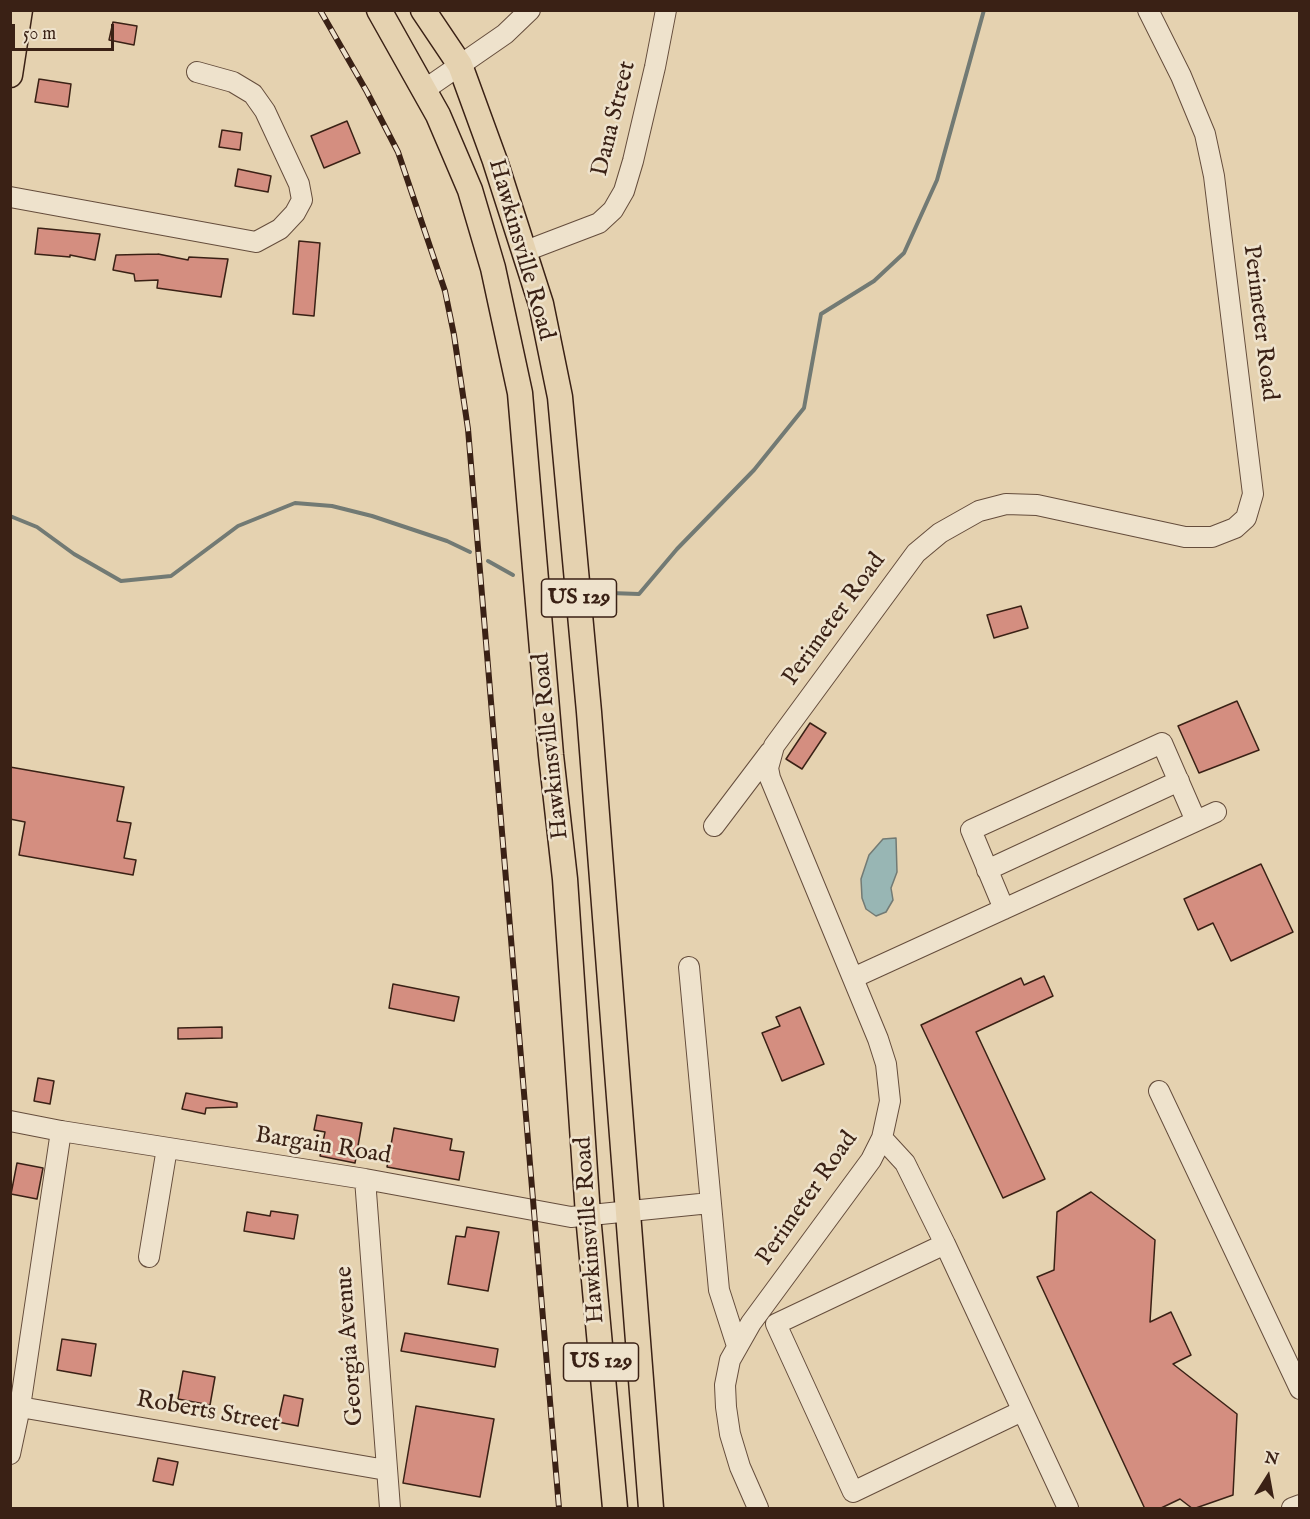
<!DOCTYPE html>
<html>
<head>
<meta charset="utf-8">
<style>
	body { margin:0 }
	#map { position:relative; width:1310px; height:1519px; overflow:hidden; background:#e5d2b0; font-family:"IM FELL English",serif }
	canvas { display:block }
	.frame { position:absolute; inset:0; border:12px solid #3a2115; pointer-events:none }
	.north { position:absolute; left:1238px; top:1447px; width:60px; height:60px; -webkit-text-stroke:4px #eee2cc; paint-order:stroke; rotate:11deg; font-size:16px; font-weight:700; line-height:24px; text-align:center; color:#3a2115 }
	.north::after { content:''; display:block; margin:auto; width:21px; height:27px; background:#3a2115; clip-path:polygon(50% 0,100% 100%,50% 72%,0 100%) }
	.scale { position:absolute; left:12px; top:24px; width:102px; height:27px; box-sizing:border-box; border:3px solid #3a2115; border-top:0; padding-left:8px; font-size:18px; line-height:21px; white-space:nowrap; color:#3a2115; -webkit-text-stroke:4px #eee2cc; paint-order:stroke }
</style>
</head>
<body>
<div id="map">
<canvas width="1310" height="1519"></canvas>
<div class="frame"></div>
<div class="north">N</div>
<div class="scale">50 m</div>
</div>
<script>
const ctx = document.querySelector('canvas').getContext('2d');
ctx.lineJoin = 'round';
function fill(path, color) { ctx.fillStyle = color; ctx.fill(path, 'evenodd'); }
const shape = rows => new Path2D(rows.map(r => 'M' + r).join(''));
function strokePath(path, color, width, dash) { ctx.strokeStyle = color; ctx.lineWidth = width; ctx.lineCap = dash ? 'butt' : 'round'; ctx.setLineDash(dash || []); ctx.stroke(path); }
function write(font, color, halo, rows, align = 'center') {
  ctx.font = font + ' "IM FELL English",serif'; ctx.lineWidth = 5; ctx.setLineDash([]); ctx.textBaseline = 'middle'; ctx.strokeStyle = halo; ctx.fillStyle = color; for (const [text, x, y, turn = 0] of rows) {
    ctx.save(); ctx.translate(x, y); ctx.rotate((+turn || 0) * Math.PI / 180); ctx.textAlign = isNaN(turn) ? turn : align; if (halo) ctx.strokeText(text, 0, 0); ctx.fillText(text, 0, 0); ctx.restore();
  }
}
const water = shape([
	[896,838,897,872,891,888,893,900,886,912,876,916,866,909,862,898,861,879,869,855,883,839,896,838]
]);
fill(water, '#98b6b4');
strokePath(water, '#727a74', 1.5);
strokePath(shape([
	[10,516,37,527,74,554,121,581,171,576,238,526,295,503,332,506,372,516,447,541,470,552],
	[488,561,513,575],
	[610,593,639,594,677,549,754,470,804,408,821,314,874,281,904,253,937,180,984,10]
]), '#727a74', 4);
const building = shape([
	[113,22,137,26,134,45,109,40,113,22],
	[39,79,71,84,68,107,35,102,39,79],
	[347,121,360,153,324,168,311,136,347,121],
	[222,130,242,133,240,150,219,147,222,130],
	[238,169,271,176,268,192,235,186,238,169],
	[38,228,100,234,95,260,70,255,70,257,35,254,38,228],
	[299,241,320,243,314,316,293,314,299,241],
	[158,254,188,260,189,257,228,259,221,297,157,288,158,280,135,281,134,274,113,270,116,255,158,254],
	[1021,606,1028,628,994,638,987,615,1021,606],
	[1237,701,1259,750,1199,773,1178,726,1237,701],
	[810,723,826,733,802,769,786,759,810,723],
	[10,767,124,787,117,821,131,823,124,858,136,860,133,875,19,855,25,822,10,819,10,767],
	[1261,864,1293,932,1231,961,1213,923,1198,930,1184,899,1261,864],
	[1044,976,1053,996,976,1032,1045,1179,1003,1198,921,1025,1021,978,1024,985,1044,976],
	[393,984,459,997,454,1021,389,1008,393,984],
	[800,1007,824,1064,782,1081,762,1033,780,1026,776,1017,800,1007],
	[222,1027,222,1038,178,1039,178,1028,222,1027],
	[38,1078,54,1081,50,1104,34,1101,38,1078],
	[186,1093,237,1103,237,1107,206,1108,205,1114,182,1109,186,1093],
	[317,1115,362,1123,355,1163,320,1156,325,1132,314,1130,317,1115],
	[394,1128,452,1139,450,1150,464,1152,459,1180,387,1167,394,1128],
	[17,1163,43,1168,37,1199,11,1194,17,1163],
	[1091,1192,1155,1240,1150,1322,1171,1312,1191,1355,1173,1364,1237,1414,1233,1495,1193,1509,1180,1499,1159,1509,1145,1509,1037,1277,1054,1270,1057,1212,1091,1192],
	[271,1211,298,1215,294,1239,244,1231,247,1212,270,1216,271,1211],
	[467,1227,499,1232,488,1291,448,1284,456,1236,465,1237,467,1227],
	[405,1333,498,1349,495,1367,401,1351,405,1333],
	[62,1339,96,1344,91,1376,57,1370,62,1339],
	[183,1371,215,1377,210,1405,178,1399,183,1371],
	[284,1395,303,1399,298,1426,278,1422,284,1395],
	[416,1406,494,1419,480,1497,403,1483,416,1406],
	[158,1458,178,1462,173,1485,153,1481,158,1458]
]);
fill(building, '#d48e80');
strokePath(building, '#3a2115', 1.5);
const minor = shape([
	[424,90,505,34,530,10],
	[10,197,256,242,280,229,295,213,302,200,299,184,265,111,253,94,233,82,197,72],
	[523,252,599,223,613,210,624,191,633,161,655,67,666,10],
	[714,826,770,752],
	[987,870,1179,781],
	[1004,909,971,830,1162,743,1196,821],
	[689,967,719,1290,737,1346],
	[853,978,1216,812],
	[1159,1091,1300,1389],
	[10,1121,61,1131,365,1179,571,1217,710,1203],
	[882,1138,905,1163,945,1244,1068,1508],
	[365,1179,390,1508],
	[945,1244,776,1324,853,1492,1022,1411],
	[149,1257,167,1148],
	[20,1407,386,1470],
	[10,1454,20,1407,61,1131],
	[758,1508,740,1467,730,1434,726,1407,725,1385,730,1360,751,1323,871,1160,882,1138,890,1101,886,1064,878,1039,770,778,768,768,774,746,916,553,940,533,979,511,1006,504,1037,505,1185,537,1212,537,1235,528,1246,518,1253,494,1214,176,1205,134,1181,76,1148,10],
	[1292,1508,1300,1505]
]);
const major = shape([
	[379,10,438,115,470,190,493,268,520,393,551,755,565,879,588,1215,615,1508],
	[423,10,460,65,495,161,541,304,560,397,589,712,651,1508],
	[10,75,20,10]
]);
strokePath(minor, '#654d3c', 22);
strokePath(major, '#3a2115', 27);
strokePath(minor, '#eee2cc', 20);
strokePath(major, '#e5d2b0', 24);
const rail = shape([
	[320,10,367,92,398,152,445,291,454,335,468,429,559,1508]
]);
strokePath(rail, '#3a2115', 6);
strokePath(rail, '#eee2cc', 4, [11]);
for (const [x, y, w] of [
	[579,598,75],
	[601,1362,75]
]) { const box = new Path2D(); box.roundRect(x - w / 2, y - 19, w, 38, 4.5); ctx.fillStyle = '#eee2cc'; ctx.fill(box); strokePath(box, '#3a2115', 1.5); }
write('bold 22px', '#3a2115', null, [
	["US 129",579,598],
	["US 129",601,1362]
]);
write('24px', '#3a2115', '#eee2cc', [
	["Dana Street",615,119,-76],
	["Hawkinsville Road",520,250,74],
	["Perimeter Road",1259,323,83],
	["Perimeter Road",835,620,-54],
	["Hawkinsville Road",552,746,-96],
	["Bargain Road",323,1147,9],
	["Perimeter Road",808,1199,-55],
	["Hawkinsville Road",591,1230,-94],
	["Georgia Avenue",351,1346,-94],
	["Roberts Street",208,1413,10]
]);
</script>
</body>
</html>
